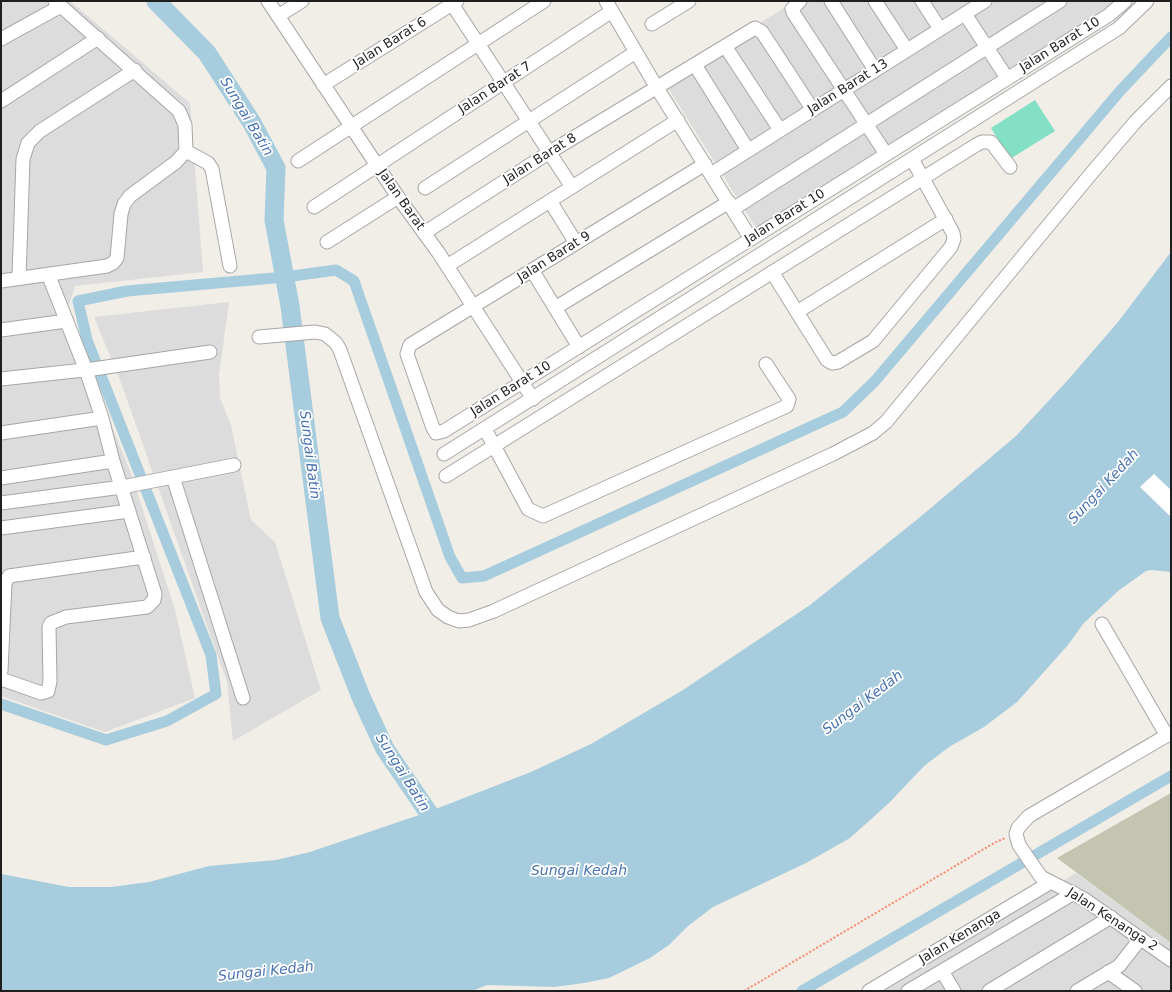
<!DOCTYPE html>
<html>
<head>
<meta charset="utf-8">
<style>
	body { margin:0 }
	#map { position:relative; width:1172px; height:992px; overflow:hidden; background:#f0eee6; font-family:"DejaVu Sans",sans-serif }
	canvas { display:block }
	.frame { position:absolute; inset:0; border:2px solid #1f1f1f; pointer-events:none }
</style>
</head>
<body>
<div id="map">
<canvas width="1172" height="992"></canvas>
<div class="frame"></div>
</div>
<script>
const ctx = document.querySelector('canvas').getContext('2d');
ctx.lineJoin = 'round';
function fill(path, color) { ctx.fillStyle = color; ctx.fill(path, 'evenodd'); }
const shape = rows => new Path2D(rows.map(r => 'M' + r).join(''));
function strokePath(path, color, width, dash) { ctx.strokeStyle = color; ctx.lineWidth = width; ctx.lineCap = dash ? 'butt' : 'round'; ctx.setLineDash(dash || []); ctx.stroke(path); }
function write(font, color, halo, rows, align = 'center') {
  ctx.font = font + ' "DejaVu Sans",sans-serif'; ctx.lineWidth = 3.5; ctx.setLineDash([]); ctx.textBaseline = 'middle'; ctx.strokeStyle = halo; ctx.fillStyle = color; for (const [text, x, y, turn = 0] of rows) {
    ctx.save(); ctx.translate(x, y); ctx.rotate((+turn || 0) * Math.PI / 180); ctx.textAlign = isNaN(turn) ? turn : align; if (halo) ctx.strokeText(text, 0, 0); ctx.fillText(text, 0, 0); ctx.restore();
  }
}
fill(shape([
	[1,1,70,1,190,103,203,272,75,286,66,315,132,476,175,610,195,698,105,732,1,696],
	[795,1,1136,1,1138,4,763,239,665,83],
	[229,302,219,375,220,398,231,425,251,520,275,542,321,690,233,741,227,682,120,380,94,317],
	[1076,873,1171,943,1171,991,879,991]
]), '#dddcdc');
fill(shape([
	[1171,793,1171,943,1057,858]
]), '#c3c5b1');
fill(shape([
	[1035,100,1055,131,1010,159,991,128]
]), '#83e0c4');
fill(shape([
	[1171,252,1171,572,1152,570,1146,571,1118,591,1083,624,1068,645,1017,702,984,727,949,747,924,766,889,803,850,838,806,863,713,907,688,926,669,945,650,958,609,978,584,983,554,987,487,985,472,991,1,991,1,874,69,887,111,887,149,882,209,866,276,860,310,852,428,812,531,772,591,744,683,690,810,605,919,518,1016,436,1067,381,1118,322]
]), '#a6ccde');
fill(shape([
	[1154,474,1171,490,1171,517,1140,487]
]), '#fff');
strokePath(shape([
	[1,704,106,740,167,721,216,694,211,655,87,340,78,301,127,291,285,277,336,270,354,281,450,557,462,578,484,576,843,412,875,381,1120,91,1171,37],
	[802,991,1171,776]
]), '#a6ccde', 11);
strokePath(shape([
	[156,1,207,53,252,123,276,168,274,220,290,306,330,618,361,697,385,749,428,812,433,836]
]), '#a6ccde', 19);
const minor = shape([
	[268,1,398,197,438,252,533,399],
	[606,1,657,88,751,239],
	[800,1,792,9,794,14,886,154],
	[831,1,875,70],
	[875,1,907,50],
	[922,1,940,29],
	[452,4,572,187],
	[965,14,1007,78],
	[278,16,302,1],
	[652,24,689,1],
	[1,39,61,6],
	[725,46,780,130],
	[695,65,748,150],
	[323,85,457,1],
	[1,101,98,38],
	[186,151,208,163,212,169,230,266],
	[298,161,544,1],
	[705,164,410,345,407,354,433,428,436,433,444,431,1109,15,1125,1],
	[711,174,985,1],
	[425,188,636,52],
	[550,201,576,243],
	[314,207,612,11],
	[733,209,1060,1],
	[424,233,550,152,755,28,762,32,813,110],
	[327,242,398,197],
	[447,266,678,120],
	[532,270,579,347],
	[772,272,827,360,832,363,838,362,873,341,951,247,954,239,953,233,912,159],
	[48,274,86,370,102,418,113,461],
	[19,278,23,159,28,143,40,131,135,70],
	[1,281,107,266,113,263,117,258,121,214,124,204,130,196,176,162,186,151,185,125,179,111,55,1],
	[555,308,729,202],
	[797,312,946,219],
	[1,330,66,321],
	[259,337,315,332,325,334,336,343,340,350,426,592,438,610,448,617,459,621,469,620,494,611,833,454,873,433,886,422,1090,175,1136,121,1171,86],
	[1,379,93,369,210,352],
	[485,429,528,509,543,516,787,406,789,399,766,364],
	[1,433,102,418],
	[444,454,1119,28,1147,1],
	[446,476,976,145,982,142,991,142,1010,167],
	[173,477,243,698],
	[1,478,113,461,155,594,154,600,147,607,66,617,51,623,49,627,50,681,48,691,41,693,1,679],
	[1,503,122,487,234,465],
	[1,528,129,511],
	[1102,624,1167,736],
	[1,671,5,583,9,576,144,557],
	[1171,733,1029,816,1018,828,1016,834,1019,845,1041,877,1084,899,1171,960],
	[942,971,954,991],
	[1108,972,1135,991],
	[869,991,1051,882],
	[908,991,1074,893],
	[989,991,1111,917],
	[1077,991,1119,966,1141,938]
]);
strokePath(minor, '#a6a6a6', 15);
strokePath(shape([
	[744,991,994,843,1005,838]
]), '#fb876c', 2, [2, 2]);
strokePath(minor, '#fff', 13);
write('13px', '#1f1f1f', '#fff', [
	["Jalan Barat 6",390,43,-32],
	["Jalan Barat 10",1060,45,-32],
	["Jalan Barat 13",848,87,-32],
	["Jalan Barat 7",495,88,-33],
	["Jalan Barat 8",540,159,-32],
	["Jalan Barat",401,200,55],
	["Jalan Barat 10",785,217,-32],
	["Jalan Barat 9",554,257,-32],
	["Jalan Barat 10",511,389,-32],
	["Jalan Kenanga 2",1112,920,33],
	["Jalan Kenanga",960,937,-31]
]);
write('italic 14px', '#4a74b1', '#fff', [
	["Sungai Batin",246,117,59],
	["Sungai Batin",309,455,83],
	["Sungai Kedah",1104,487,-47],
	["Sungai Kedah",863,703,-37],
	["Sungai Batin",402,773,58],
	["Sungai Kedah",579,871],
	["Sungai Kedah",266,972,-6]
]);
</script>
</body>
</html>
